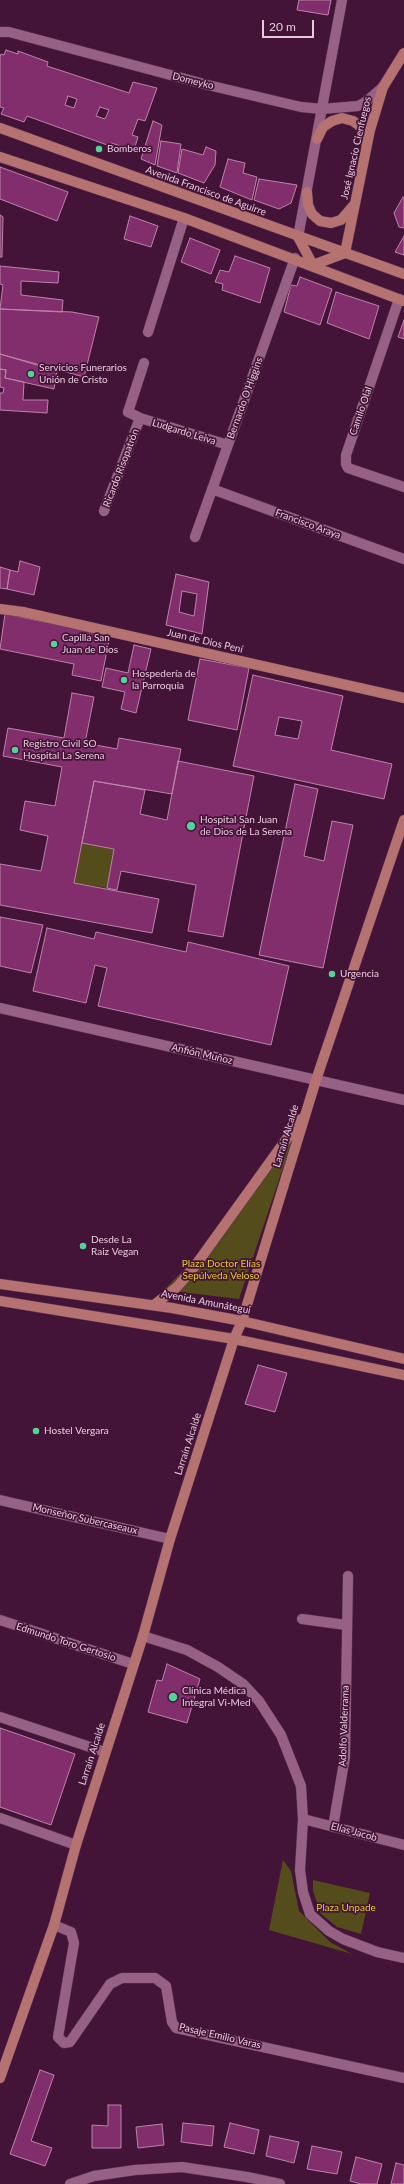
<!DOCTYPE html>
<html>
<head>
<meta charset="utf-8">
<style>
	body { margin:0 }
	#map { position:relative; width:404px; height:2184px; overflow:hidden; background:#431437; font-family:Lato,sans-serif }
	canvas { display:block }
	.scale { position:absolute; left:262px; top:20px; width:52px; height:18px; box-sizing:border-box; border:2px solid #e8cadd; border-top:0; padding-left:5px; font-size:12px; line-height:14px; white-space:nowrap; color:#e8cadd; -webkit-text-stroke:3px #431437; paint-order:stroke }
</style>
</head>
<body>
<div id="map">
<canvas width="404" height="2184"></canvas>
<div class="scale">20 m</div>
</div>
<script>
const ctx = document.querySelector('canvas').getContext('2d');
ctx.lineJoin = 'round';
function fill(path, color) { ctx.fillStyle = color; ctx.fill(path, 'evenodd'); }
const shape = rows => new Path2D(rows.map(r => 'M' + r).join(''));
function strokePath(path, color, width, dash) { ctx.strokeStyle = color; ctx.lineWidth = width; ctx.lineCap = dash ? 'butt' : 'round'; ctx.setLineDash(dash || []); ctx.stroke(path); }
function write(font, color, halo, rows, align = 'center') {
  ctx.font = font + ' Lato,sans-serif'; ctx.lineWidth = 3.5; ctx.setLineDash([]); ctx.textBaseline = 'middle'; ctx.strokeStyle = halo; ctx.fillStyle = color; for (const [text, x, y, turn = 0] of rows) {
    ctx.save(); ctx.translate(x, y); ctx.rotate((+turn || 0) * Math.PI / 180); ctx.textAlign = isNaN(turn) ? turn : align; if (halo) ctx.strokeText(text, 0, 0); ctx.fillText(text, 0, 0); ctx.restore();
  }
}
fill(shape([
	[82,843,114,849,107,888,74,883],
	[293,1138,239,1299,164,1290,221,1232],
	[283,1860,291,1871,299,1911,330,1942,352,1954,269,1930],
	[313,1880,370,1893,361,1934,337,1927,321,1914,313,1891]
]), '#544c1a');
const building = shape([
	[299,0,331,0,328,15,297,10,299,0],
	[6,50,18,54,18,51,48,62,47,66,129,93,133,82,157,88,145,121,138,119,132,135,138,137,134,150,111,143,110,146,27,116,24,122,1,114,4,108,0,107,0,57,1,54,4,55,6,50],
	[68,96,77,99,74,108,65,105,68,96],
	[100,107,109,110,105,119,96,116,100,107],
	[153,121,162,125,155,165,141,159,153,121],
	[161,141,181,144,177,173,157,166,161,141],
	[206,147,216,151,215,165,204,183,178,173,182,149,203,155,206,147],
	[228,159,245,163,243,173,257,177,252,200,220,187,228,159],
	[0,167,68,192,57,221,0,199,0,167],
	[259,179,297,185,291,203,279,209,254,200,259,179],
	[403,197,404,198,404,228,399,227,394,213,403,197],
	[0,215,3,217,2,257,0,257,0,215],
	[130,216,158,226,151,247,124,239,130,216],
	[404,236,404,255,395,252,404,236],
	[190,238,220,250,211,274,181,262,190,238],
	[235,256,270,268,260,303,222,290,223,284,215,282,220,270,229,272,235,256],
	[0,266,59,272,58,283,21,281,21,295,63,300,62,312,0,309,3,285,0,284,0,266],
	[300,277,332,289,320,325,284,312,291,285,297,286,300,277],
	[336,292,379,306,369,339,327,323,336,292],
	[0,309,72,312,99,317,84,377,0,354,0,309],
	[404,320,404,339,398,337,404,320],
	[0,354,57,371,54,389,5,378,6,370,0,369,0,354],
	[0,369,6,370,5,378,24,382,23,400,48,400,47,413,0,410,0,393,3,393,4,388,0,387,0,369],
	[20,561,40,567,34,595,7,589,10,570,18,572,20,561],
	[0,567,10,570,7,589,0,588,0,567],
	[176,574,209,582,202,634,166,625,176,574],
	[182,591,197,594,194,616,179,612,182,591],
	[5,614,110,635,101,681,72,675,74,664,0,649,5,614],
	[134,645,151,649,136,713,121,709,125,692,102,687,106,668,128,673,134,645],
	[200,659,249,668,237,730,188,720,200,659],
	[253,675,343,696,331,750,392,764,384,799,233,766,253,675],
	[279,717,302,721,298,739,275,735,279,717],
	[72,693,94,697,85,743,117,749,119,738,181,749,172,794,94,781,74,883,159,899,152,933,0,905,0,864,41,871,48,836,20,830,25,801,55,806,62,767,3,756,8,728,64,738,72,693],
	[178,761,254,776,223,937,188,931,196,885,121,871,117,890,107,888,114,849,82,843,94,781,145,790,140,814,167,820,178,761],
	[295,784,318,789,304,856,324,861,332,821,353,825,323,968,259,955,295,784],
	[0,917,43,925,31,973,0,966,0,917],
	[47,928,94,939,96,932,186,952,188,942,289,966,271,1045,98,1006,107,968,95,965,86,1003,33,991,47,928],
	[258,1365,287,1373,275,1412,245,1404,258,1365],
	[167,1664,200,1679,187,1723,148,1712,157,1680,162,1681,167,1664],
	[0,1728,75,1754,51,1825,0,1807,0,1728],
	[40,2070,54,2075,31,2141,52,2148,45,2166,10,2154,40,2070],
	[108,2105,121,2105,121,2148,92,2148,92,2125,108,2126,108,2105],
	[183,2123,214,2126,212,2146,181,2142,183,2123],
	[230,2123,259,2130,254,2154,224,2147,230,2123],
	[162,2124,164,2145,138,2148,136,2127,162,2124],
	[270,2136,299,2142,294,2163,266,2156,270,2136],
	[312,2146,342,2152,337,2174,307,2169,312,2146],
	[356,2157,382,2164,377,2184,361,2184,350,2181,356,2157],
	[396,2163,404,2165,404,2184,391,2184,396,2163]
]);
fill(building, '#822e6c');
strokePath(building, '#bc84a9', 1);
const minor = shape([
	[0,32,9,32,208,85,301,107,322,109,358,106,367,101,383,87],
	[298,237,342,0],
	[399,299,346,455,346,464,348,468,404,487],
	[148,332,184,218],
	[144,363,128,412,140,418,228,445],
	[212,489,404,559],
	[104,511,140,418],
	[195,537,295,258],
	[0,1008,404,1100],
	[0,1500,170,1539],
	[302,1619,346,1625],
	[0,1620,133,1664],
	[143,1636,187,1650,218,1667,243,1684,259,1701,281,1735,301,1786,303,1819,300,1870,303,1892,310,1914,329,1931,343,1939,377,1952,404,1958],
	[0,1717,105,1752],
	[0,1818,76,1845],
	[303,1819,404,1845],
	[333,1827,345,1757,348,1576],
	[54,1925,71,1932,74,1943,58,2037,64,2043,70,2042,110,1984,122,1978,155,1978,166,1986,172,2022,176,2028,404,2078],
	[70,2184,94,2176,135,2170,182,2167,247,2177,280,2184]
]);
const major = shape([
	[0,128,404,274],
	[317,139,323,127,332,121,342,118,353,121,361,127,366,143],
	[0,157,184,218,404,301],
	[307,192,308,205,312,214,320,221,331,223,341,220,353,206],
	[298,237,313,265,345,253],
	[345,253,370,130,383,87,404,53],
	[0,609,23,612,404,698],
	[0,1284,172,1308,242,1321,404,1359],
	[0,1301,234,1339,404,1375],
	[154,1305,177,1287,195,1266,301,1119],
	[0,2078,54,1925,76,1845,143,1636,170,1539,234,1339,242,1321,316,1080,404,820]
]);
strokePath(minor, '#593550', 11);
strokePath(major, '#593550', 11);
strokePath(minor, '#966185', 10);
strokePath(major, '#b67271', 10);
for (const [x, y, r, color] of [
	[99,149,4,"#53d396"],
	[31,374,4,"#53d396"],
	[54,644,4,"#53d396"],
	[124,680,4,"#53d396"],
	[15,750,4,"#53d396"],
	[191,826,5,"#53d396"],
	[332,974,4,"#53d396"],
	[83,1246,4,"#53d396"],
	[36,1431,4,"#53d396"],
	[173,1697,5,"#53d396"]
]) { const dot = new Path2D(); dot.arc(x, y, r, 0, 2 * Math.PI); ctx.fillStyle = color; ctx.fill(dot); strokePath(dot, '#431437', 1.5); }
write('10px', '#e8cadd', '#431437', [
	["Domeyko",193,81,14],
	["José Ignacio Cienfuegos",356,148,-77],
	["Avenida Francisco de Aguirre",206,191,20],
	["Bernardo O'Higgins",245,398,-70],
	["Camilo Olal",361,411,-71],
	["Ludgardo Leiva",184,432,17],
	["Ricardo Risopatrón",121,468,-69],
	["Francisco Araya",308,524,20],
	["Juan de Dios Pení",205,641,13],
	["Anfión Muñoz",202,1054,13],
	["Larraín Alcalde",286,1136,-73],
	["Avenida Amunátegui",206,1302,11],
	["Larraín Alcalde",188,1444,-72],
	["Monseñor Subercaseaux",85,1519,13],
	["Edmundo Toro Gertosio",66,1642,18],
	["Adolfo Valderrama",344,1726,-88],
	["Larraín Alcalde",92,1754,-72],
	["Elías Jacob",354,1832,15],
	["Pasaje Emilio Varas",220,2036,13]
]);
write('10px', '#e8cadd', '#431437', [
	["Bomberos",107,149],
	["Servicios Funerarios",39,368],
	["Unión de Cristo",39,380],
	["Capilla San",62,638],
	["Juan de Dios",62,650],
	["Hospedería de",132,674],
	["la Parroquia",132,686],
	["Registro Civil SO",23,744],
	["Hospital La Serena",23,756],
	["Hospital San Juan",200,820],
	["de Dios de La Serena",200,832],
	["Urgencia",340,974],
	["Desde La",91,1240],
	["Raiz Vegan",91,1252],
	["Hostel Vergara",44,1431],
	["Clínica Médica",182,1691],
	["Integral Vi-Med",182,1703]
], 'left');
write('10px', '#e7cd25', '#431437', [
	["Plaza Doctor Elías",221,1264],
	["Sepúlveda Veloso",221,1276],
	["Plaza Unpade",346,1908]
]);
</script>
</body>
</html>
